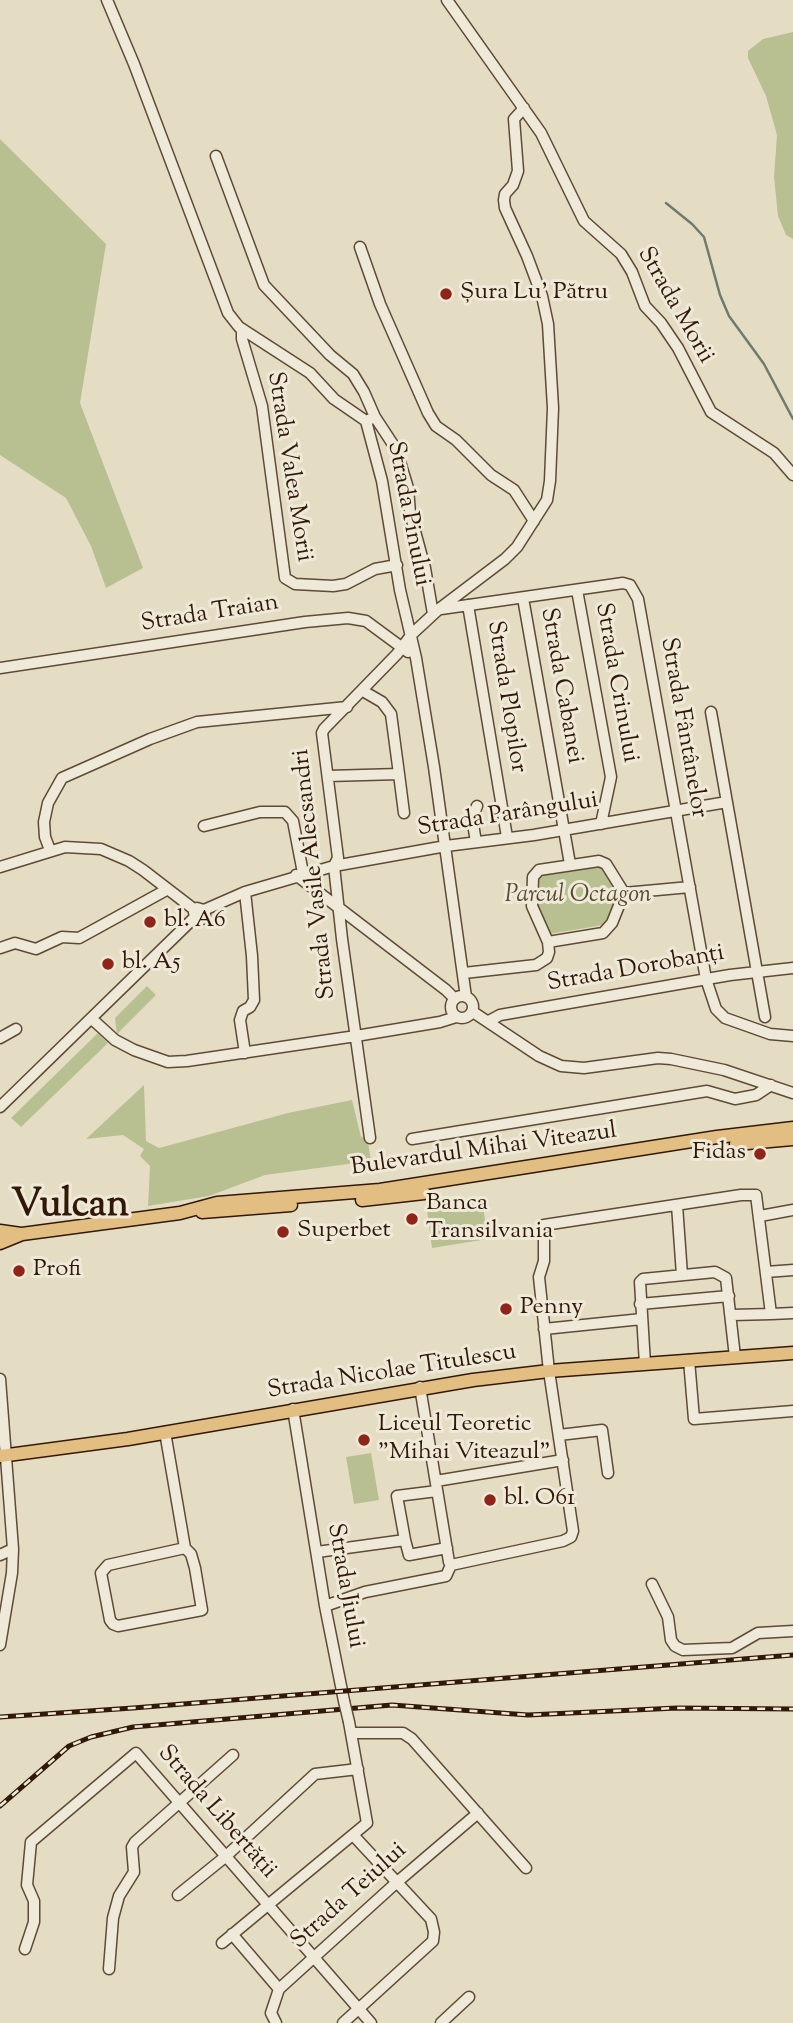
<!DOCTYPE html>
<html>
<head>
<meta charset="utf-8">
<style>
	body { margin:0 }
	canvas { display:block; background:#e5ddc3 }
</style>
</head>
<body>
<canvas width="793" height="2023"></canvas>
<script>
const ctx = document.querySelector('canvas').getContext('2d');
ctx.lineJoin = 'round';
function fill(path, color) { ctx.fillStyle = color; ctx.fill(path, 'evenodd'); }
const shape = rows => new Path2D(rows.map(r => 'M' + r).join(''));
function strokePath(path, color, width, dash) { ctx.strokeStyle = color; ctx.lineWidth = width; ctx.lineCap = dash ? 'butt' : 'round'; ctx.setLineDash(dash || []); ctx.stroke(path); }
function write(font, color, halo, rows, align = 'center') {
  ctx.font = font + ' "Sorts Mill Goudy",serif'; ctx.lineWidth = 6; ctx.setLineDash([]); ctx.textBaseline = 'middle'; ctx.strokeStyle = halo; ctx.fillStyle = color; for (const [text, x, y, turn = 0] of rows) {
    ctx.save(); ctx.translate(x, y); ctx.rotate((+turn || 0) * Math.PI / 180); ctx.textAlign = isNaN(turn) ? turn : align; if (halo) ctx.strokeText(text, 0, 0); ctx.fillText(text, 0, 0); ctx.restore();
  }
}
fill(shape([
	[793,32,793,239,786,235,778,216,774,177,777,135,766,96,748,58,748,51,763,39],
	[0,139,106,244,80,403,143,568,106,588,91,546,66,498,0,455],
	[593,863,606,868,620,892,609,924,549,934,537,910,536,877,540,872],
	[147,986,156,995,117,1034,115,1018],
	[98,1033,108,1043,21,1127,11,1118],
	[144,1085,146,1141,159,1148,288,1113,352,1100,361,1137,367,1136,371,1161,265,1175,209,1196,148,1206,150,1166,140,1156,144,1149,123,1135,86,1139],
	[482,1201,488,1239,432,1248,427,1210],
	[371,1453,379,1500,354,1504,346,1457]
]), '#b8c091');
strokePath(shape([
	[666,203,692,224,704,237,720,295,729,316,764,364,793,419]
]), '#6e7b6e', 2.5);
const minor = shape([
	[107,0,134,64,228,313,239,327,310,373,334,399,366,421,382,481,400,590,416,658,434,767,466,997],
	[447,0,541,133,584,221,621,254,632,272,645,306,661,323,678,348,711,412,774,453,793,475],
	[216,156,264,285,330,355,353,374,364,392,375,417,366,421],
	[360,247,380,304,428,413,436,426,456,440,491,475,514,490,534,521],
	[242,329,242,339,262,406,285,578,295,584,333,586,346,584,375,569,397,565],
	[375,417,396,449,408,488,410,513,425,568,433,614],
	[577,590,611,777,601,824],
	[523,598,570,864],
	[468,605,507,837],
	[441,609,623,583,630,585,638,599,706,979,716,1009,725,1018,770,1034,793,1036],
	[0,668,305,622,348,618,366,621,408,652],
	[711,712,765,1017],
	[399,774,404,813],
	[328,776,399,774,391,714,382,702,363,691],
	[204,826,260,812,285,812,293,821,303,873],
	[476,842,472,818,477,806],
	[50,850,45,837,44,822,48,803,62,778,150,739,197,722,347,707],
	[0,867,65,847,101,849,129,861,143,870,195,910],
	[296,875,446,990,455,999],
	[245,892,252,956,254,1000,250,1007,243,1011,240,1020,245,1053],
	[624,893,690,887],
	[204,910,205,915,202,919,195,917,194,912,197,908,204,910,245,892,334,866,446,846,534,835,727,802],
	[548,942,603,933,612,923,624,893],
	[0,948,15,943,36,949,62,937,79,938,168,889],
	[464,973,536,965,547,958,549,952,548,942,532,906,533,877,539,870,599,861,606,864,624,893],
	'451 1007a11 11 0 1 1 22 0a11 11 0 1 1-22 0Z',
	[473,1012,539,1056,561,1066,584,1068,658,1058,671,1059,724,1070,793,1093],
	[92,1019,115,1040,134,1050,168,1062,187,1061,356,1036,440,1022,456,1017],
	[489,1021,500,1015,730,975,793,968],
	[0,1038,16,1029],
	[0,1107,195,917],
	[370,1138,342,939,334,866,338,858,322,733,324,729,397,654,412,634,439,609,505,559,517,547,547,500,550,481,553,408,548,324,542,296,527,256,505,208,504,200,505,194,513,185,518,171,514,119,524,108],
	[412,1139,707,1091,735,1099,756,1095,771,1085],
	[677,1205,682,1275],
	[760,1216,793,1210],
	[766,1272,793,1270],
	[640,1304,729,1296],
	[732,1315,771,1314],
	[544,1329,642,1319],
	[689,1360,694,1419,793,1411],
	[645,1364,640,1282,643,1279,715,1272,726,1278,735,1357],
	[0,1379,13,1549,12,1573,0,1645],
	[420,1387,449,1562,451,1565],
	[293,1409,325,1606,344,1701],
	[165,1432,185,1548,191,1554,195,1568,202,1610,118,1626,113,1624,110,1620,101,1573,108,1565,185,1548],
	[559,1435,602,1430,608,1473],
	[436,1481,563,1460],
	[405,1540,397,1496,437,1491],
	[317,1552,405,1540,409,1555,447,1548],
	[0,1555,13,1549],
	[451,1565,563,1541,571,1537,573,1531,549,1371,539,1277,544,1261,544,1225,741,1195,756,1195,771,1314,793,1313],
	[652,1584,668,1617,671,1640,675,1646,683,1650,732,1648,758,1633,793,1631],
	[325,1606,365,1592,446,1576,451,1565],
	[351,1733,403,1733,412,1739,526,1868],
	[178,1895,225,1857,315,1774,358,1769],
	[232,1934,279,1989],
	[222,1943,367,1823,349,1722],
	[25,1949,34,1922,34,1901,27,1885,31,1842,136,1753,371,2023],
	[109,1969,113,1918,119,1896,134,1872,132,1847,135,1842,233,1755],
	[276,2023,271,2013,279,1989,396,1883,478,1813],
	[343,2023,433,1941,434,1932,431,1919,353,1835],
	[441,2023,469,1997]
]);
const major = shape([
	[736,1144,793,1139],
	[362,1200,424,1193],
	[202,1212,291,1205],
	[0,1231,21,1234],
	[0,1243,22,1234,180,1213,217,1203,380,1190,717,1137,793,1128],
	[0,1456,128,1439,473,1380,549,1371,793,1353]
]);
strokePath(minor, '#5f4a36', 13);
strokePath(major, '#321907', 15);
strokePath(minor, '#eee9d8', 10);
strokePath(major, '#e2be82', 12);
const rail = shape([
	[0,1717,133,1708,793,1655],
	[0,1806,69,1746,91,1737,133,1727,392,1705,528,1715,677,1708,793,1709]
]);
strokePath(rail, '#321907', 5);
strokePath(rail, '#eee9d8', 2.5, [8]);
const minorBridge = shape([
	[344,1701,349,1722]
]);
strokePath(minorBridge, '#5f4a36', 13, []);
strokePath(minorBridge, '#eee9d8', 10);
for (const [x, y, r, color] of [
	[446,294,7,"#8f2418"],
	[150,922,7,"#8f2418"],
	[108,964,7,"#8f2418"],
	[760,1154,7,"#8f2418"],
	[412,1219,7,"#8f2418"],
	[283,1232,7,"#8f2418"],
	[19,1271,7,"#8f2418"],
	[506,1309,7,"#8f2418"],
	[364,1440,7,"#8f2418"],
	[490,1500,7,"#8f2418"]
]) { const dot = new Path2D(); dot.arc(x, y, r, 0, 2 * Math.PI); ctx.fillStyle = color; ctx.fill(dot); strokePath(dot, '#eee9d8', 2.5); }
write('24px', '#321907', '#eee9d8', [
	["Șura Lu' Pătru",460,294],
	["bl. A6",164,922],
	["bl. A5",122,964],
	["Fidas",746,1154,"right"],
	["Banca",426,1205],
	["Transilvania",426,1233],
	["Superbet",297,1232],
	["Profi",33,1271],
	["Penny",520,1309],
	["Liceul Teoretic",378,1426],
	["\"Mihai Viteazul\"",378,1454],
	["bl. O61",504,1500]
], 'left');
write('24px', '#321907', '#eee9d8', [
	["Strada Morii",674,306,60],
	["Strada Valea Morii",288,467,81],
	["Strada Pinului",407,514,79],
	["Strada Traian",210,615,-9],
	["Strada Crinului",615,683,80],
	["Strada Cabanei",560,686,80],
	["Strada Plopilor",505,697,81],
	["Strada Fântânelor",682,728,80],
	["Strada Parângului",508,816,-9],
	["Strada Vasile Alecsandri",316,874,-96],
	["Strada Dorobanți",636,970,-10],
	["Bulevardul Mihai Viteazul",484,1151,-8],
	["Strada Nicolae Titulescu",392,1373,-9],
	["Strada Jiului",344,1586,80],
	["Strada Libertății",216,1813,49],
	["Strada Teiului",350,1897,-42]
]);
write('italic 24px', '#5a4b30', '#eee9d8', [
	["Parcul Octagon",578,897]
]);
write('bold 38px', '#321907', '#eee9d8', [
	["Vulcan",70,1209]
]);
</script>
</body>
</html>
